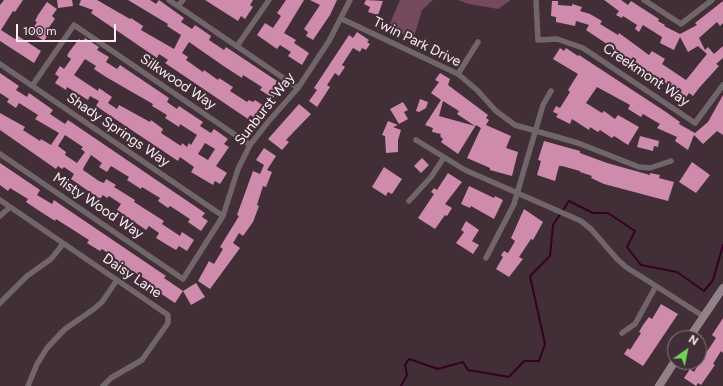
<!DOCTYPE html>
<html>
<head>
<meta charset="utf-8">
<style>
	body { margin:0 }
	#map { position:relative; width:723px; height:386px; overflow:hidden; background:#422e37; font-family:Figtree,sans-serif }
	canvas { display:block }
	.north { position:absolute; left:667px; top:330px; width:40px; height:40px; box-sizing:border-box; background:#422e37; border:1px solid #8c7a82; border-radius:50%; rotate:33deg; font-size:11px; font-weight:700; line-height:16px; text-align:center; color:#fbedf3 }
	.north::after { content:''; display:block; margin:auto; width:14px; height:18px; background:#73d25c; clip-path:polygon(50% 0,100% 100%,50% 72%,0 100%) }
	.scale { position:absolute; left:16px; top:24px; width:100px; height:18px; box-sizing:border-box; border:2px solid #fbedf3; border-top:0; padding-left:5px; font-size:12px; line-height:14px; white-space:nowrap; color:#fbedf3; -webkit-text-stroke:3px #422e37; paint-order:stroke }
</style>
</head>
<body>
<div id="map">
<canvas width="723" height="386"></canvas>
<div class="north">N</div>
<div class="scale">100 m</div>
</div>
<script>
const ctx = document.querySelector('canvas').getContext('2d');
ctx.lineJoin = 'round';
function fill(path, color) { ctx.fillStyle = color; ctx.fill(path, 'evenodd'); }
const shape = rows => new Path2D(rows.map(r => 'M' + r).join(''));
function strokePath(path, color, width, dash) { ctx.strokeStyle = color; ctx.lineWidth = width; ctx.lineCap = dash ? 'butt' : 'round'; ctx.setLineDash(dash || []); ctx.stroke(path); }
function write(font, color, halo, rows, align = 'center') {
  ctx.font = font + ' Figtree,sans-serif'; ctx.lineWidth = 4; ctx.setLineDash([]); ctx.textBaseline = 'middle'; ctx.strokeStyle = halo; ctx.fillStyle = color; for (const [text, x, y, turn = 0] of rows) {
    ctx.save(); ctx.translate(x, y); ctx.rotate((+turn || 0) * Math.PI / 180); ctx.textAlign = isNaN(turn) ? turn : align; if (halo) ctx.strokeText(text, 0, 0); ctx.fillText(text, 0, 0); ctx.restore();
  }
}
fill(shape([
	[400,0,433,0,422,10,413,40,389,26],
	[458,0,511,0,498,9,469,4]
]), '#754a5e');
strokePath(shape([
	[401,386,407,375,405,365,409,359,438,369,463,362,468,370,509,377,524,361,539,361,545,344,530,276,550,256,553,225,569,201,593,213,608,213,635,231,627,247,641,265,677,272,704,291,713,280,723,245]
]), '#360020', 2);
fill(shape([
	[4,0,23,0,15,12,13,11,1,30,15,39,18,36,41,51,34,63,0,41,0,5],
	[57,0,72,0,73,6,58,8],
	[81,0,97,0,130,19,131,18,143,26,141,30,174,49,181,35,167,26,168,24,128,0,150,0,156,4,159,0,184,18,181,22,192,29,195,25,211,36,209,40,224,50,226,47,277,81,275,85,279,88,273,98,260,90,262,87,243,75,242,78,225,67,189,42,182,53,188,57,186,60,203,72,204,70,218,80,219,78,233,87,230,91,247,102,249,100,253,102,255,100,264,106,255,118,250,115,248,119,165,63,168,60,159,54,157,58,91,13,93,10,79,5],
	[205,0,253,0,250,5,253,7,245,19,241,16,238,21],
	[286,0,304,0,284,33,296,40,294,43,309,53,302,65,288,56,291,52,280,45,277,49,257,35,265,23,273,28,281,16,277,13],
	[310,0,337,0,330,15,313,40,306,36,308,32,304,29,320,5],
	[366,0,383,1,378,15,368,12,370,7,364,4],
	[604,0,621,0,628,5,631,1,659,19,658,21,665,25,664,26,680,34,697,25,695,23,723,1,723,23,720,26,717,22,699,38,705,50,708,47,714,54,723,46,723,58,716,64,719,66,699,88,693,96,689,93,685,99,676,93,677,91,586,30,589,25,576,21,575,26,556,22,556,17,551,16,552,1,558,1,558,5,572,6,572,4,582,7,580,11,590,14,602,21,600,24,618,35,619,33,649,55,652,51,665,59,662,64,686,80,707,54,698,46,688,52,680,37,674,50,660,43,662,37,643,25,639,32,635,29,637,25,623,16,622,18,616,15,619,11],
	[47,2,57,9,52,16,55,19,47,30,50,32,44,41,31,32,37,22,35,21,38,15],
	[357,32,369,40,367,42,370,44,366,50,362,48,360,52,353,48,342,65,345,67,339,76,335,73,327,85,330,87,317,107,309,101,317,90,314,88,349,35,353,38],
	[85,38,99,47,97,50,109,57,106,62,117,69,120,65,169,98,167,102,177,109,179,106,203,122,200,126,211,133,214,129,228,139,224,144,229,147,216,166,227,173,220,184,215,181,213,185,191,172,194,167,180,157,178,161,127,127,96,106,99,101,90,96,88,100,67,87,66,90,55,83,59,77,55,74,60,66,64,69,71,59,67,56,69,52,79,39,83,42],
	[85,59,96,66,94,69,106,77,153,104,152,106,167,115,165,118,179,127,180,124,197,135,191,145,189,143,187,147,182,143,181,146,161,133,163,129,151,120,150,122,119,105,117,109,108,103,112,97,99,88,98,91,74,75],
	[205,143,215,149,208,160,198,154],
	[560,48,564,51,566,48,578,56,579,55,666,112,680,122,679,124,695,133,708,122,723,95,723,135,717,131,703,144,694,135,688,150,675,141,677,137,657,128,660,124,643,114,641,117,628,109,630,105,597,87,586,103,602,113,604,111,615,119,618,115,639,127,628,145,614,136,612,138,600,130,598,132,590,127,589,130,572,119,570,124,556,117,558,114,553,112,556,106,560,108,570,92,568,90,578,74,553,59],
	[0,73,19,86,16,90,27,97,29,93,53,110,50,114,65,124,68,120,205,213,202,217,208,221,201,231,188,222,190,219,170,206,168,208,158,201,160,198,142,187,141,189,127,180,129,177,111,166,107,172,99,167,102,163,91,155,84,167,83,170,99,181,104,183,106,179,116,185,114,187,135,200,134,202,164,221,162,224,180,236,182,232,194,240,187,251,179,246,176,250,169,246,156,238,159,233,149,226,146,230,117,210,121,204,109,196,107,198,103,195,100,199,71,179,74,174,64,167,62,169,58,166,56,169,0,130,0,113,25,127,23,130,40,141,41,139,51,145,59,133,35,119,38,115,19,103,16,108,7,102,9,99,0,93],
	[65,135,83,147,81,149,85,152,77,163,65,155,66,152,58,146],
	[440,73,450,79,448,85,488,115,486,118,489,120,486,125,511,136,506,148,518,152,512,176,490,170,490,168,467,158,481,128,476,125,458,154,441,142,443,139,440,136,441,134,432,132,433,128,425,125,441,100,431,93,439,82,435,80],
	[443,101,459,111,457,114,475,126,439,116],
	[420,99,428,102,426,108,419,112,416,111],
	[403,102,408,110,404,112,408,119,399,124,390,109],
	[299,104,311,114,286,140,289,142,282,150,268,139],
	[388,121,398,125,393,127,401,130,398,140,398,152,386,153,385,136,382,135],
	[640,136,659,141,658,147,654,146,653,151,637,147],
	[544,141,580,151,580,153,607,163,650,175,650,173,660,175,659,178,674,182,668,201,604,184,591,178,592,176,580,172,580,171,562,166,559,166,555,181,537,175,541,161,538,160],
	[264,148,276,156,267,170,272,172,266,187,263,186,257,205,259,206,253,222,243,236,239,233,233,243,240,248,210,289,198,281,209,261,214,264,223,249,220,247,239,216,237,215,253,171,260,174,264,165,256,160],
	[422,158,429,165,421,173,414,166],
	[692,162,710,175,696,193,679,182],
	[0,163,40,190,37,195,52,204,54,200,64,207,166,276,164,278,183,291,196,283,205,297,191,305,183,291,175,303,148,285,150,282,131,270,129,273,117,265,119,261,102,249,100,251,87,243,89,240,56,219,55,221,41,212,26,202,28,199,10,188,8,191,0,185],
	[384,167,402,179,392,194,388,192,386,196,372,187],
	[448,173,462,182,445,204,452,208,447,216,445,215,435,229,418,218,434,194,431,192,434,188,437,190],
	[469,186,494,198,495,196,503,200,494,219,471,206,470,208,461,204],
	[524,209,543,222,533,240,531,239,519,257,523,259,509,277,496,269,503,257,501,255,504,251,508,253,514,243,515,241,511,238],
	[466,221,479,230,472,241,479,245,473,254,456,243,464,232,461,230],
	[661,304,678,314,643,366,624,354,628,348,630,350,641,333,639,332,643,325,649,317,652,319],
	[723,318,723,353,721,351,713,364,715,365,701,385,698,383,696,386,684,378,690,369,694,372,699,364,699,355,702,350,706,353,716,338,712,335]
]), '#cf8bac');
strokePath(shape([
	[169,0,298,88],
	[536,0,538,40,557,39,583,48,695,123,723,85],
	[644,0,681,24,712,0],
	[178,6,183,0],
	[342,19,458,74,477,90,496,111,515,125,578,143,639,167,650,168,671,161],
	[237,46,269,0],
	[0,64,223,216],
	[458,74,478,42],
	[32,86,74,25,250,145],
	[416,140,465,170,581,221,591,229,617,259,626,267,703,316],
	[0,154,183,279,223,216,238,169,250,145,268,122,298,88,329,41,350,0],
	[0,200,168,315,168,323,142,360,111,378,103,386],
	[409,201,431,177,443,159],
	[0,216,10,207],
	[486,258,514,204,543,105,551,91],
	[0,303,27,276,51,259,63,244],
	[622,333,635,324,656,286],
	[28,386,37,364,47,348,65,329,94,309,102,302,117,280]
]), '#70666a', 5.5);
strokePath(shape([
	[689,338,723,288],
	[659,386,675,361]
]), '#918188', 8);
write('14px', '#fbedf3', '#422e37', [
	["Twin Park Drive",417,42,26],
	["Creekmont Way",646,75,34],
	["Silkwood Way",178,82,34],
	["Sunburst Way",265,109,-52],
	["Shady Springs Way",118,130,34],
	["Misty Wood Way",98,206,34],
	["Daisy Lane",132,276,34]
]);
</script>
</body>
</html>
